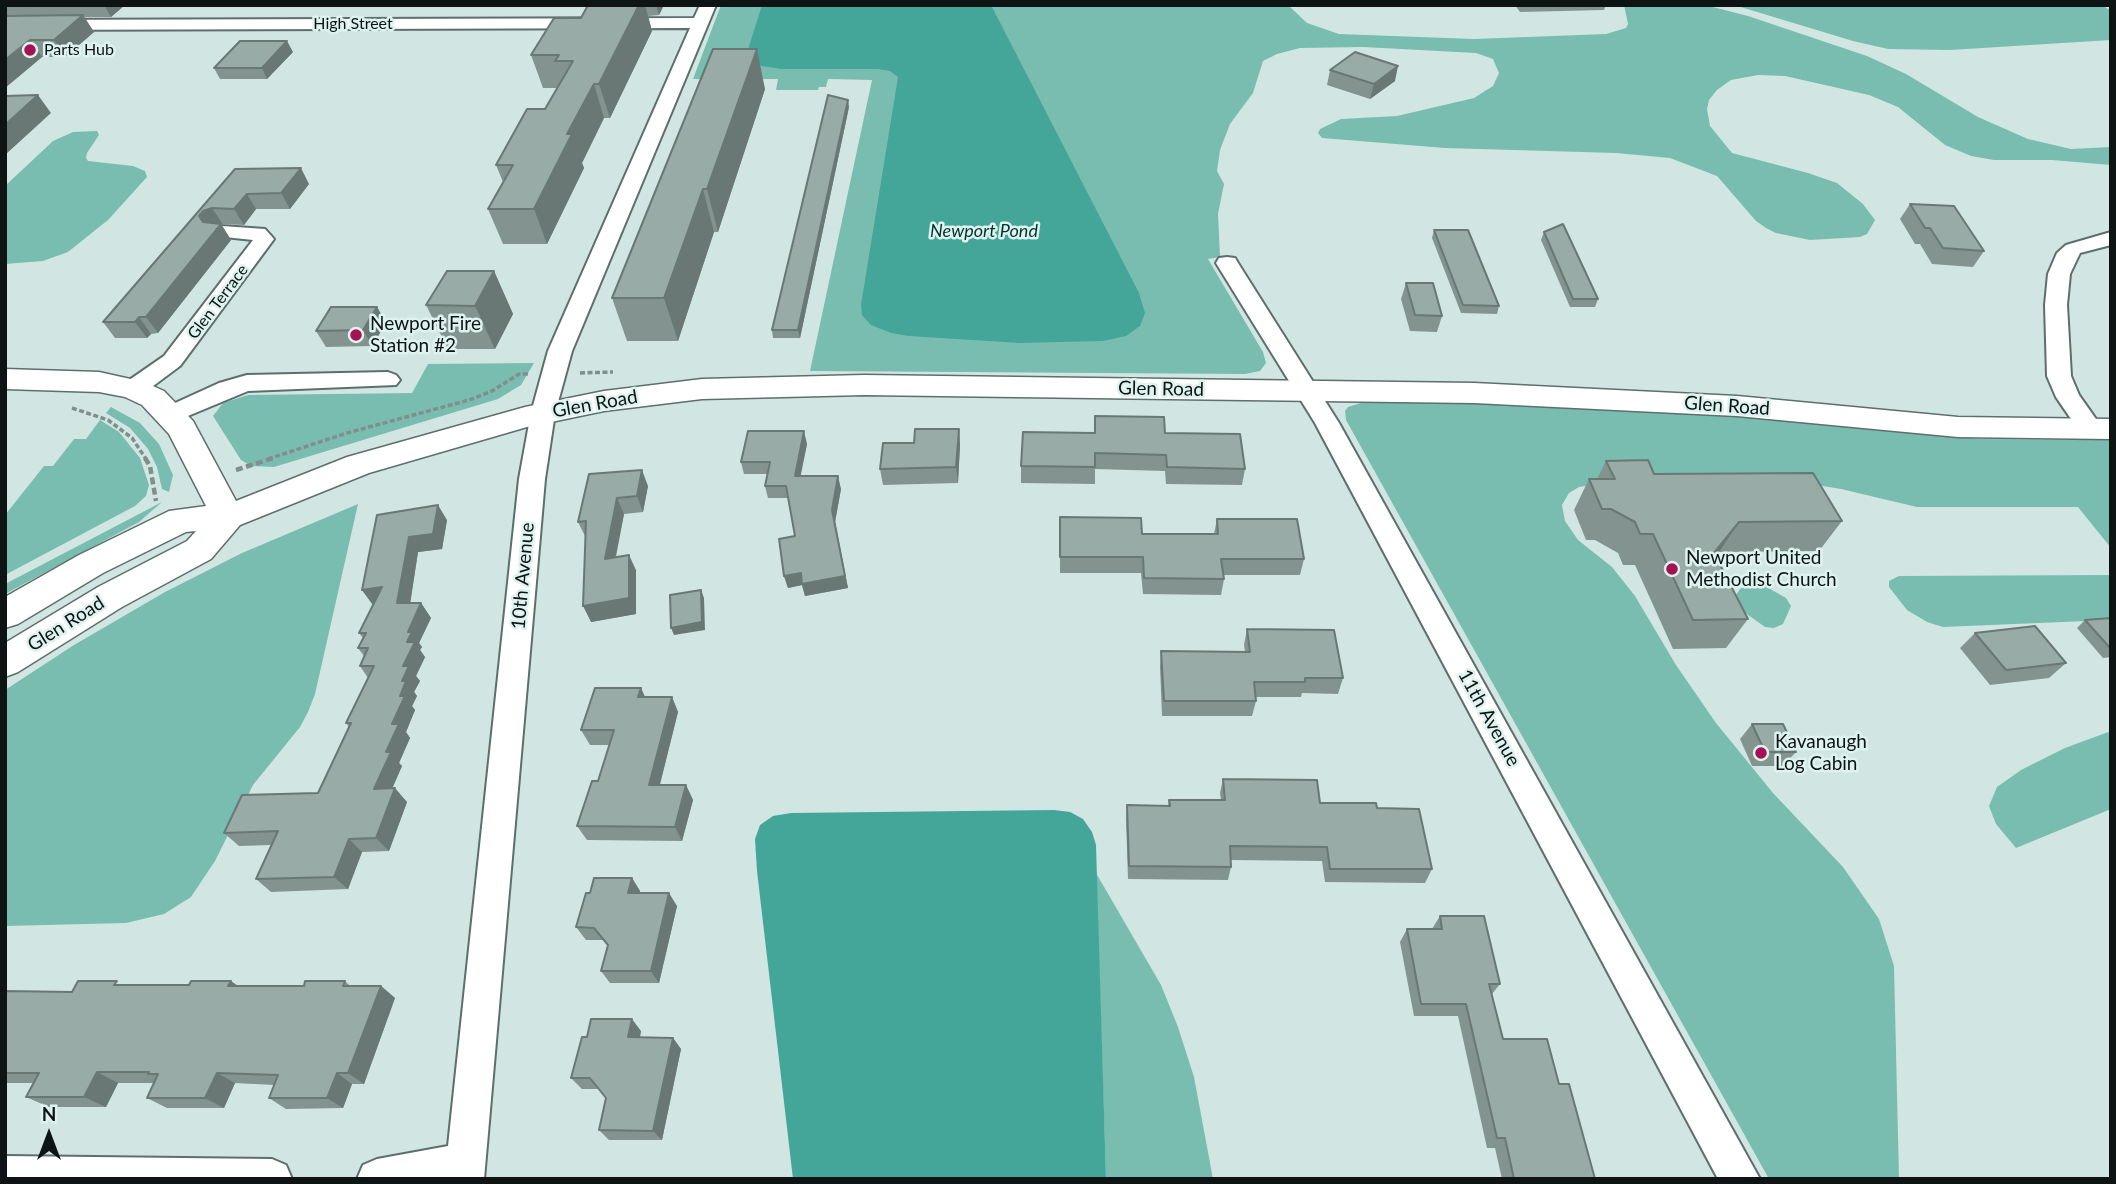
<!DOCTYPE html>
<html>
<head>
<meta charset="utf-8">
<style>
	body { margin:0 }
	#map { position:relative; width:2116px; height:1184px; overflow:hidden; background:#d1e6e2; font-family:Lato,sans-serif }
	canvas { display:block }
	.frame { position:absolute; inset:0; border:7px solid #0d1413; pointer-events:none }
	.north { position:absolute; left:14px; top:1100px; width:70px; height:70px; -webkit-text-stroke:5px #def3ef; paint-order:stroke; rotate:0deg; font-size:19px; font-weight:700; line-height:28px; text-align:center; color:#0d1413 }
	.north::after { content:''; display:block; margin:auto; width:24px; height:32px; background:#0d1413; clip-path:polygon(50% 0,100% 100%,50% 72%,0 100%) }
</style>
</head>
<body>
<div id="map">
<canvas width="2116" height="1184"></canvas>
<div class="frame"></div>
<div class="north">N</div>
</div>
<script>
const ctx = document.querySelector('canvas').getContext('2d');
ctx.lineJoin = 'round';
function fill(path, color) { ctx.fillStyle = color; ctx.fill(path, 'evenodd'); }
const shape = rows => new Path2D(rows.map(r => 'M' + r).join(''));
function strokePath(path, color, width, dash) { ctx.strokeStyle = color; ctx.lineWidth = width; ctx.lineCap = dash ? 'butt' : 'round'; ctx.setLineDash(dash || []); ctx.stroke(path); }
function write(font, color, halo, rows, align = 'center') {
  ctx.font = font + ' Lato,sans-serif'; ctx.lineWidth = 5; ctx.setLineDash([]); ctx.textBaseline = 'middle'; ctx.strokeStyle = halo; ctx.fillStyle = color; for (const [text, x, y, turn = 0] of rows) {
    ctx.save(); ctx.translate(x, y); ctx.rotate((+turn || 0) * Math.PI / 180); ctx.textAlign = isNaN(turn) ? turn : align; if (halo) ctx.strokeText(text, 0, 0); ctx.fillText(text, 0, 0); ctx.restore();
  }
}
fill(shape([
	[721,5,1288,5,1307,23,1339,34,1474,39,1606,34,1626,28,1628,24,1624,5,1705,5,1748,16,1867,56,1906,74,1978,117,2028,139,2071,149,2111,147,2111,165,2052,160,1994,160,1971,156,1945,145,1898,107,1869,95,1785,76,1758,75,1731,80,1717,90,1709,100,1707,109,1710,126,1732,153,1808,173,1837,183,1863,204,1875,220,1867,234,1860,237,1810,240,1776,233,1766,228,1756,221,1717,176,1670,158,1616,153,1445,148,1322,138,1318,133,1320,129,1341,119,1397,116,1474,98,1493,86,1499,73,1493,59,1476,53,1363,47,1300,48,1277,54,1263,61,1253,93,1230,124,1220,150,1217,171,1224,184,1218,214,1220,257,1208,259,1263,352,1266,363,1260,371,1245,374,810,371,872,80,828,79,826,87,819,87,818,90,776,90,778,79,693,79],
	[1734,5,2102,5,2111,11,2111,40,1950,50,1888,49,1853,41],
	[97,131,99,135,87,153,86,158,88,161,133,166,145,171,147,177,108,220,68,252,43,261,5,264,5,186,53,141,73,132],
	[534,363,521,385,498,399,274,467,251,466,241,460,213,416,223,403,248,395,412,393,428,364],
	[1367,401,1471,403,1754,416,1980,439,2111,440,2111,548,2078,507,1917,507,1841,489,1792,481,1611,482,1579,487,1569,493,1562,505,1565,521,1578,540,1612,567,1635,596,1676,665,1716,723,1773,793,1843,867,1879,919,1894,966,1899,1179,1769,1179,1346,420,1345,411,1348,407],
	[111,407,140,423,159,444,173,475,169,492,162,489,157,467,148,449,130,428,106,413],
	[100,420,119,432,140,458,149,485,146,496,135,506,5,575,5,515,44,466,53,466,74,439,86,439],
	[162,502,139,522,5,594,7,583],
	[358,504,315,694,308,712,300,727,253,785,215,861,191,897,164,914,126,923,5,926,5,690,74,645,165,592,242,553],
	[2111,575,2111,620,1943,627,1927,622,1907,610,1889,587,1889,581,1899,576],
	[1748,585,1765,586,1786,598,1791,606,1783,624,1774,628,1765,627,1744,612,1738,604,1736,595,1740,589],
	[2111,731,2111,809,2016,848,1996,824,1989,806,1997,787,2021,770,2065,748],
	[1096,873,1161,985,1178,1027,1194,1077,1213,1179,1106,1179]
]), '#79bdb1');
fill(shape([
	[762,5,991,5,1139,293,1145,313,1140,326,1126,336,1103,341,1020,343,909,336,891,333,871,325,862,315,861,305,898,77,890,71,878,69,781,69,756,65,747,53],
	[1054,810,1070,812,1083,819,1092,832,1096,845,1106,1179,793,1179,757,871,755,839,760,825,773,816,791,813]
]), '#43a698');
const minor = shape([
	[700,5,716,5,572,351,555,413,545,479,484,1179,357,1179,363,1165,377,1159,448,1146,519,479,531,413,548,351,690,28,5,30,5,20,694,18,700,5],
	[222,226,265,229,274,239,180,366,141,395,133,397,125,395,121,389,125,383,164,356,253,240,215,236,212,232,215,228,222,226],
	[2111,232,2111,245,2080,253,2070,274,2067,305,2071,376,2079,395,2103,429,2100,435,2091,437,2082,435,2056,397,2047,376,2045,305,2048,274,2057,253,2066,245,2111,232],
	[1227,257,1235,258,1238,263,1339,423,1760,1179,1718,1179,1315,423,1216,263,1219,258,1227,257],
	[388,372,396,375,400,380,396,385,248,391,171,423,162,421,159,415,162,409,219,383,247,375,388,372],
	[5,1156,272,1159,286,1165,292,1179,5,1179,5,1156]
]);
const tertiary = shape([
	[5,369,99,372,144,382,164,391,193,421,236,501,347,457,525,407,604,391,702,379,864,375,1474,383,1737,396,1958,417,2111,419,2111,439,1958,437,1737,416,1474,403,864,395,702,399,604,411,527,427,369,473,240,525,211,559,122,607,18,672,5,677,5,643,98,587,187,541,196,531,186,532,103,573,18,624,5,628,5,597,79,555,169,511,206,506,169,434,142,405,125,397,99,392,5,389,5,369]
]);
strokePath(minor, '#5d6f6c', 4);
strokePath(tertiary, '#5d6f6c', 3);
strokePath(shape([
	[580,373,613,372],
	[72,408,108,420,132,438,146,459],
	[268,459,347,433,469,400,492,391,519,374,529,374]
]), '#808f8d', 3.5, [5, 2.5]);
strokePath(shape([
	[145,458,150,466,156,501],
	[236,470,273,458]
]), '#808f8d', 4.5, [7, 3.5]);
fill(minor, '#fff');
fill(tertiary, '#fff');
fill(shape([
	[5,5,125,5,111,17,84,17,94,32,65,57,42,57,5,88],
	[588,5,664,5,659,15,648,16,652,31,610,118,604,118,582,163,584,168,547,244,503,244,488,209,503,182,496,165,545,109,557,88,543,88,531,55,581,18],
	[1515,5,1606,5,1604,10,1520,12],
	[293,52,267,79,220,79,214,68],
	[1330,70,1395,81,1370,99,1327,85],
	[765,89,718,232,714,232,678,341,627,341,612,298],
	[849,107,800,338,773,338,772,330],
	[235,169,309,184,290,209,256,209,244,225,220,224,221,224,231,240,158,333,151,334,147,338,115,338,103,322],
	[1910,204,1984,251,1973,267,1932,264,1920,244,1915,244,1900,219],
	[1434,230,1499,306,1497,314,1461,313,1432,238],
	[1544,232,1598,299,1595,307,1570,307,1541,240],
	[494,271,513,314,495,349,448,349,426,305],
	[1406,283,1442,316,1437,332,1410,331,1401,299],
	[377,307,386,323,372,346,326,347,316,331],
	[959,429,960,445,958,483,883,485,880,469],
	[1095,433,1165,433,1245,469,1242,485,1166,484,1165,471,1095,469,1095,484,1021,483,1021,466],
	[807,444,800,476,841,489,835,522,848,588,805,596,802,585,788,588,784,576,795,536,788,498,768,498,765,486,767,474,744,474,741,462],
	[1606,461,1654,474,1842,521,1819,551,1719,552,1716,556,1748,619,1726,648,1673,649,1635,565,1623,565,1618,553,1595,540,1586,540,1574,510,1589,479,1597,479],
	[589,474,648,486,643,512,624,514,616,557,636,570,636,614,591,622,585,536,578,522],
	[1060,517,1142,534,1214,534,1217,519,1304,559,1300,575,1223,575,1224,579,1221,595,1143,594,1141,573,1060,573],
	[447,520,442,549,418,552,410,603,421,603,431,618,419,643,422,647,420,650,425,657,416,676,420,681,414,692,417,696,412,706,415,710,406,732,410,738,399,763,402,766,392,788,407,802,389,851,362,852,348,889,271,892,256,879,271,845,239,846,224,833,318,793,349,727,346,723,368,678,360,666,364,656,358,648,363,638,359,633,373,605,362,590],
	[2111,618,2111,657,2103,658,2077,628,2085,620],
	[1247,629,1343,678,1338,694,1302,693,1301,697,1255,697,1256,701,1252,716,1162,716,1160,667,1161,651,1245,652,1244,645],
	[1975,633,2066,663,2049,678,1990,685,1960,648],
	[641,688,645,697,672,697,678,712,660,785,686,785,693,800,682,841,587,840,577,826,598,781,610,745,590,745,581,730],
	[1752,724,1796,752,1783,766,1752,766,1740,739],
	[1223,779,1320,803,1377,808,1432,869,1425,883,1325,882,1322,861,1231,860,1231,867,1228,880,1128,879,1126,819,1127,805,1168,806,1169,800,1221,800,1220,793],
	[632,878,640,891,640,893,677,906,659,983,610,983,601,971,608,945,604,940,586,940,576,927,590,893],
	[1440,916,1500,984,1492,994,1503,1039,1559,1084,1595,1179,1502,1179,1495,1148,1487,1148,1458,1016,1414,1016,1400,942,1407,929,1432,929],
	[345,981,350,986,381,986,395,998,364,1084,352,1084,343,1108,286,1109,269,1098,274,1085,235,1083,224,1108,167,1108,147,1098,154,1083,118,1083,106,1107,49,1107,26,1097,33,1083,5,1083,5,991,72,992,124,985,304,986],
	[641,1031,640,1038,673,1038,681,1049,662,1140,609,1140,599,1130,606,1098,599,1089,582,1089,571,1078]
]), '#839390');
fill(shape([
	[104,5,125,5,111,17],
	[639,5,645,5,652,31,610,118,599,84],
	[656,5,664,5,659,15],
	[83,15,94,32,65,57,54,40],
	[30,40,42,57,5,88,5,60],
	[287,41,293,52,267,79,262,68],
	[757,49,765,89,718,232,707,189],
	[1398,66,1395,81,1370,99,1374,84],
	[594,84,604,118,582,163,584,168,547,244,534,209,567,134],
	[38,95,51,113,5,155,5,125],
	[848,100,849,107,800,338,798,330],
	[301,168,309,184,290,209,281,193],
	[703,189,714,232,678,341,664,298],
	[247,194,256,209,244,225,234,209],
	[212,208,222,223,213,226,209,232,199,216,203,211],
	[221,224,231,240,158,333,146,317],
	[494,271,513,314,495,349,475,306],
	[377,307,386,323,372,346,363,330],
	[139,317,151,334,147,338,135,322],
	[959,429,960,445,958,483,956,467],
	[804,431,807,444,798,489,795,476],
	[642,470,648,486,643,512,637,496],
	[838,476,841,489,835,522,848,588,805,596,802,585,788,588,784,576,832,510],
	[617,498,624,514,612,574,605,559],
	[438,505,447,520,442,549,418,552,408,618,397,603,409,537],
	[1739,522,1719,552,1694,583,1714,553],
	[629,555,636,570,636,614,591,622,583,606],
	[382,587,373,605,362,590],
	[701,590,704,598,705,630,674,635,671,628],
	[421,603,431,618,419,643,422,647,420,650,425,657,416,676,420,681,414,692,417,696,412,706,415,710,406,732,410,738,399,763,402,766,386,803,374,789,386,752,392,724,400,696,408,632],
	[641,688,648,704,638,697],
	[672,697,678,712,656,799,649,785],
	[686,785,693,800,682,841,675,827],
	[395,788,407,802,389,851,376,838],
	[349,839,362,852,348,889,334,877],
	[632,878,640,891,636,906,628,893],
	[669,893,677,906,659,983,651,971],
	[231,981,248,993,228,986],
	[381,986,395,998,364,1084,348,1073],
	[632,1019,641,1031,637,1049,628,1037],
	[673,1038,681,1049,662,1140,653,1131],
	[97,1072,118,1083,106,1107,84,1097],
	[217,1073,235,1083,224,1108,205,1098],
	[337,1073,352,1084,343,1108,327,1098]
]), '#6a7875');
const building = shape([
	[588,5,639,5,599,84,594,84,567,134,572,134,534,209,488,209,513,165,496,165,527,109,545,109,573,61,555,61,559,55,531,55,554,18,581,18,588,5],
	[83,15,54,40,30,40,5,60,5,16,83,15],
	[240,41,287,41,262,68,214,68,240,41],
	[713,49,757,49,707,189,703,189,664,298,612,298,713,49],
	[1355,52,1398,66,1374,84,1330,70,1355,52],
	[38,95,5,125,5,96,38,95],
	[828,95,848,100,798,330,772,330,828,95],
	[301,168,281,193,247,194,234,209,212,208,203,211,199,216,203,222,221,224,146,317,139,317,135,322,103,322,235,169,301,168],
	[1910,204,1954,206,1984,251,1943,248,1930,228,1925,228,1910,204],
	[1563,224,1598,299,1573,299,1544,232,1563,224],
	[1434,230,1468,230,1499,306,1463,305,1434,230],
	[447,271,494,271,475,306,426,305,447,271],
	[1406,283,1433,283,1442,316,1415,315,1406,283],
	[331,307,377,307,363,330,316,331,331,307],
	[1095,416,1164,417,1165,433,1240,434,1245,469,1167,467,1166,455,1095,453,1095,467,1021,466,1023,432,1095,433,1095,416],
	[915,429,959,429,956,467,880,469,883,443,914,443,915,429],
	[748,431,804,431,795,476,838,476,832,510,845,576,802,584,801,573,784,576,779,539,795,536,786,486,765,486,770,462,741,462,748,431],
	[1648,460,1654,474,1813,473,1842,521,1739,522,1714,553,1748,619,1693,620,1653,534,1640,534,1635,522,1611,509,1602,509,1589,479,1615,479,1606,461,1648,460],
	[642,470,637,496,617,498,605,559,629,555,629,598,583,606,586,521,578,522,589,474,642,470],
	[438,505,433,534,409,537,397,603,421,603,408,632,412,632,407,642,415,642,403,666,409,666,402,681,406,681,400,696,405,696,392,724,399,724,386,752,391,752,374,789,395,788,376,838,349,839,334,877,256,879,278,831,224,833,242,795,318,793,351,723,346,723,374,666,360,666,368,648,358,648,366,633,359,633,382,587,362,590,377,515,438,505],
	[1060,517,1141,518,1142,534,1218,534,1217,519,1297,519,1304,559,1221,559,1224,579,1144,578,1143,557,1060,557,1060,517],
	[701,590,702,622,671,628,670,595,701,590],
	[2111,618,2111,649,2085,620,2111,618],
	[2035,626,2066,663,2006,670,1975,633,2035,626],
	[1247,629,1334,630,1343,678,1305,678,1305,682,1254,682,1256,701,1164,701,1161,651,1250,652,1247,629],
	[595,688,641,688,638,697,672,697,649,785,686,785,675,827,577,826,592,781,598,781,614,730,581,730,595,688],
	[1752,724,1783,724,1796,752,1765,752,1752,724],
	[1223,779,1317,780,1320,803,1376,803,1377,808,1419,809,1432,869,1330,869,1327,847,1230,846,1231,867,1129,866,1127,805,1170,806,1169,800,1225,800,1223,779],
	[594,878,632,878,628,893,669,893,651,971,601,971,608,945,594,928,576,927,586,893,590,893,594,878],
	[1440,916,1484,916,1500,984,1489,984,1503,1039,1547,1039,1559,1084,1569,1084,1595,1179,1514,1179,1505,1138,1497,1138,1466,1004,1421,1004,1407,929,1442,929,1440,916],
	[78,981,117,981,114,985,189,985,191,981,231,981,228,986,304,986,305,981,345,981,343,986,381,986,348,1073,337,1073,327,1098,269,1098,278,1075,217,1073,205,1098,147,1098,158,1074,148,1074,149,1072,97,1072,84,1097,26,1097,39,1073,5,1073,5,991,72,992,78,981],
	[591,1019,632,1019,628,1037,673,1038,653,1131,599,1130,606,1098,590,1078,571,1078,582,1037,587,1037,591,1019]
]);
fill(building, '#98aba7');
strokePath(building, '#6a7875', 2);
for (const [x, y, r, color] of [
	[30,50,7,"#a41252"],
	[356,335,7,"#a41252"],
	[1672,569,7,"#a41252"],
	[1761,753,7,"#a41252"]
]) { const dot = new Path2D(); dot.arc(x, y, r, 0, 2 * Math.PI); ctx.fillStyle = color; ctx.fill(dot); strokePath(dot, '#def3ef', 2.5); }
write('16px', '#0d1413', '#def3ef', [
	["High Street",353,24],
	["Glen Terrace",218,302,-53]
]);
write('16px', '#0d1413', '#def3ef', [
	["Parts Hub",44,50]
], 'left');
write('italic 18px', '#04342e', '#def3ef', [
	["Newport Pond",984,231]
]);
write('19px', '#0d1413', '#def3ef', [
	["Newport Fire",370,324],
	["Station #2",370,346],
	["Newport United",1686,558],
	["Methodist Church",1686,580],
	["Kavanaugh",1775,742],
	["Log Cabin",1775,764]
], 'left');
write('19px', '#0d1413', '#def3ef', [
	["Glen Road",1161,389,1],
	["Glen Road",595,404,-10],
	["Glen Road",1727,406,4],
	["10th Avenue",523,576,-85],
	["Glen Road",66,624,-32],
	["11th Avenue",1489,718,61]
]);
</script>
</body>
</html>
